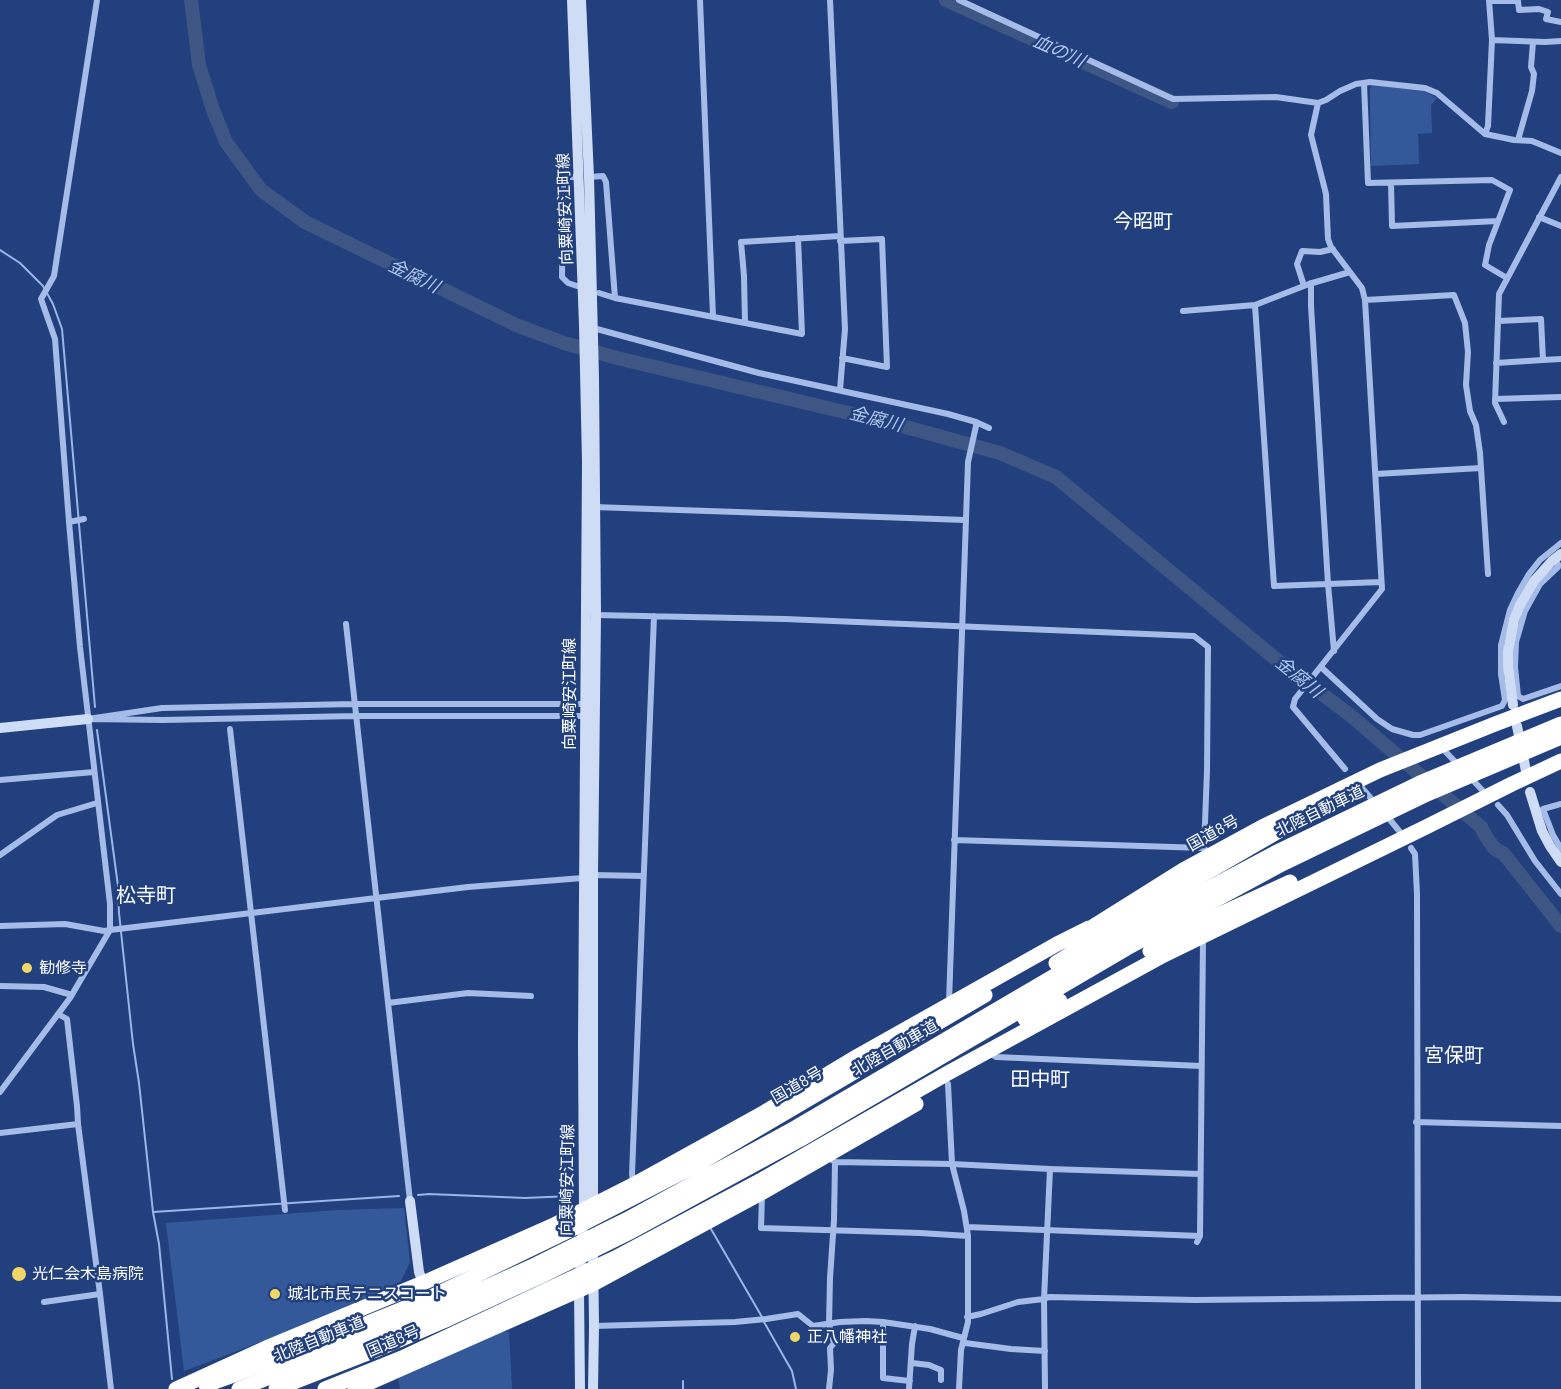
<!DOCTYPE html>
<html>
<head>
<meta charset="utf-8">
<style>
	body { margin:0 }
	canvas { display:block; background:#21407d }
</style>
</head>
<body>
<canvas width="1561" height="1389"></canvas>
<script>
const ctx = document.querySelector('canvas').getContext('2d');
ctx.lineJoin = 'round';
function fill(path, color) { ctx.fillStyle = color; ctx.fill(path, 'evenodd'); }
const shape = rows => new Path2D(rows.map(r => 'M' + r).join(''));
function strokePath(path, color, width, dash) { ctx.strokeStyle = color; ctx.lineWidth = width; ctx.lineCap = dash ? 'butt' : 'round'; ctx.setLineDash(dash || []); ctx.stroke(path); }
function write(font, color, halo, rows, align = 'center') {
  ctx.font = font + ' Barlow,"Noto Sans JP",sans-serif'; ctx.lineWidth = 5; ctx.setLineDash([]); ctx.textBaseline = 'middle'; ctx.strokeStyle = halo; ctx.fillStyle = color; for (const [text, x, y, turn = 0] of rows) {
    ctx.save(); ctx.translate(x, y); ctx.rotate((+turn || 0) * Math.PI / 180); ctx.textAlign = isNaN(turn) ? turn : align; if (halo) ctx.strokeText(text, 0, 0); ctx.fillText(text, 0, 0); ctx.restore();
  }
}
fill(shape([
	[1372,85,1422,90,1437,98,1431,105,1432,133,1418,134,1419,164,1371,166,1370,89],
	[404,1208,410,1262,401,1281,322,1319,184,1371,166,1223,338,1210],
	[503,1331,509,1332,512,1389,400,1389,398,1377]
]), '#34599b');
strokePath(shape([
	[0,250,20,263,43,286,53,304,62,329,95,707],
	[97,730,118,886,119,913,133,1044,139,1083,153,1212,159,1244,172,1379],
	[418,1195,429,1194,525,1198,571,1196],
	[153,1212,399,1196],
	[711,1229,762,1317],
	[764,1322,792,1371,796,1389],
	[683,1381,683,1389]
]), '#98b6e8', 2);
strokePath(shape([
	[191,0,199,65,213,110,226,142,261,190,305,222,516,325,564,343,617,358,895,424,1000,453,1056,477,1277,660,1350,715,1481,827,1485,835,1494,848,1504,854,1561,926],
	[946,0,1172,102]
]), '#3e5683', 14);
strokePath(shape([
	[700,0,713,316],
	[830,0,845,329,840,390],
	[959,0,1173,99,1276,97,1318,103,1326,100,1340,91,1356,84,1370,82,1425,88,1437,93,1485,134,1514,140,1532,141,1561,153],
	[1489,1,1518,1,1519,10,1539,9,1548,12,1546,19,1561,22],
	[1492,40,1545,42,1561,41],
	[1364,83,1368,183,1492,180,1510,190,1489,245,1485,265,1507,278],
	[1318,103,1311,135,1326,194,1328,239,1331,247,1362,288,1365,300,1382,589,1295,699,1293,707,1345,769],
	[1485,134,1488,126,1492,40,1489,0],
	[1518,140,1532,91,1534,74,1531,67,1533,42],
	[589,177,603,176,606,182,615,298,802,334,798,238],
	[1391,183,1392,226,1498,221],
	[1539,217,1561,226],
	[840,241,882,239,887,367,842,358],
	[1311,283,1311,306,1328,584,1334,651],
	[577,286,568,283,562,277,563,182,564,179,567,177,579,177],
	[1304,286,1297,264,1302,251,1320,252,1333,249],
	[599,293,615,298],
	[1365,300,1454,295,1465,323,1468,352,1466,385,1470,411,1476,425,1480,453,1488,574],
	[1255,305,1274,586,1381,582],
	[1183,311,1255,305,1309,284,1350,272],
	[745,323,744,276,741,242,840,236],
	[593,328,759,373,948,414,976,422,989,428],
	[1543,360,1561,359],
	[1496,363,1543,360,1541,319,1498,321],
	[1495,399,1561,397],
	[1504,422,1495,403,1499,294,1561,177],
	[1376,474,1481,468],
	[594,507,965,520],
	[69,522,84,519],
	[1554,559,1558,564,1558,567,1540,584,1525,611,1516,642,1515,667,1518,696,1523,699,1561,686],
	[595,615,785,619,1194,636,1208,647,1207,771,1204,848,1209,855],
	[346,624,410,1201],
	[1321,667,1377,719,1392,729,1413,735,1420,735,1502,706,1505,700,1501,674,1501,645,1510,610,1518,593,1529,574,1540,560,1561,543],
	[354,704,585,704,595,710,585,716,355,716,163,720,88,719,162,708,354,704],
	[230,729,285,1210],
	[1444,750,1460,767],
	[1469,776,1482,790],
	[0,780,94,772],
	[1362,788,1375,803],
	[1498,805,1507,815,1535,861,1561,894],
	[1386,815,1400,832],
	[954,840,1204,848],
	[1411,848,1415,854,1417,894,1418,1389],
	[0,855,57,815,97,803],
	[1560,857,1560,847,1553,835,1543,809,1561,804],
	[0,926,65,924,104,931,110,930,468,887,583,878,593,875,643,876],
	[0,986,44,987,72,995],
	[949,1002,968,462,976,426,976,422],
	[388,1003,468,993,531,996],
	[58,1014,67,1019,77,1106,78,1124],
	[990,1053,996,1057,1201,1066],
	[948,1084,952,1164,964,1211,968,1236,968,1322,961,1350,959,1389],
	[0,1092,70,998,110,930,110,904,80,647,69,522,55,339,41,299,54,276,97,0],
	[1416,1122,1561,1126],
	[0,1133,78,1124,100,1294,111,1389],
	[828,1157,835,1162,952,1164,1050,1169,1200,1174],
	[633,1182,632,1174,654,616],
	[762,1195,761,1228,920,1233,968,1236],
	[967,1227,1200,1236],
	[1197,1242,1200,1236,1203,939],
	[44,1302,100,1294],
	[967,1317,981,1314,1018,1302,1044,1299,1049,1297,1195,1300,1463,1297,1561,1299],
	[883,1322,883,1378,910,1381],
	[594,1326,735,1322,766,1319,798,1314,813,1326,840,1322,866,1321,883,1322,930,1329,963,1338,965,1343,1011,1349,1045,1351],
	[912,1363,929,1365,941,1370,941,1380],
	[829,1389,831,1370,830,1348,834,1343,829,1324,830,1278,834,1220,835,1162],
	[909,1389,912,1344,915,1326],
	[1045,1389,1044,1299,1050,1169]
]), '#a4bce7', 6);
strokePath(shape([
	[572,0,584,325,587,462,583,1043,584,1209,579,1290,580,1389],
	[581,0,589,177,594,378,596,615,593,875,593,1211],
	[1513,705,1508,666,1508,651,1514,620,1520,605,1534,581,1552,561,1561,554],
	[1517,726,1526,771],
	[0,728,88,719],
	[1530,792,1542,831,1550,846,1561,862],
	[410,1201,419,1272,423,1283],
	[593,1245,594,1326,593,1389]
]), '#cedcf5', 10);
strokePath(shape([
	[1081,934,1183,870,1262,827,1380,770,1495,724,1561,699],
	[1150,951,1203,922,1290,882],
	[1056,963,1154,903,1310,813],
	[737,1141,985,995],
	[765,1178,948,1073,1164,955,1424,828,1512,784,1561,761],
	[206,1385,297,1352],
	[176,1389,266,1348,423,1283,556,1224,633,1185,765,1112,858,1056,1057,944,1089,928],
	[355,1389,593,1284,763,1192,916,1104]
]), '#fff', 15);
strokePath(shape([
	[1025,1019,1060,1001],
	[297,1352,427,1299,574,1228,698,1164,737,1141],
	[239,1389,373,1337,445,1306,535,1265,626,1220,795,1128,1121,937,1198,894,1275,853,1420,783,1561,724],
	[276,1389,378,1349,450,1318,541,1276,632,1231,801,1139,1127,948,1282,864,1427,794,1561,737],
	[325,1389,402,1358,615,1258,765,1178]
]), '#fff', 15);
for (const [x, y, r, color] of [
	[27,968,6,"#f3d765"],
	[19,1274,8,"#f3d765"],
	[275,1294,6,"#f3d765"],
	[795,1337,6,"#f3d765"]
]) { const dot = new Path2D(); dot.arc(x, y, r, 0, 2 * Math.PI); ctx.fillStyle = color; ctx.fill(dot); strokePath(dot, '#21407d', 2); }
write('16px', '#fff', '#21407d', [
	["向粟崎安江町線",565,209,-92],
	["向粟崎安江町線",570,694,-90],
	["北陸自動車道",1320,811,-26],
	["国道8号",1213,833,-29],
	["北陸自動車道",895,1048,-30],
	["国道8号",797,1085,-30],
	["向粟崎安江町線",567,1180,-89],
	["北陸自動車道",319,1339,-22],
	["国道8号",393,1341,-23]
]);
write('16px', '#fff', '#21407d', [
	["勧修寺",39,968],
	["光仁会木島病院",32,1274],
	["城北市民テニスコート",287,1294],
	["正八幡神社",807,1337]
], 'left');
write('italic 18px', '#afc6ee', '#21407d', [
	["血の川",1059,51,24],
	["金腐川",414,276,26],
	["金腐川",876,419,14],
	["金腐川",1299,677,39]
]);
write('20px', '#fff', '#21407d', [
	["今昭町",1143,221],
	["松寺町",146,895],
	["宮保町",1454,1055],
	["田中町",1040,1079]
]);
</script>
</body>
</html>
